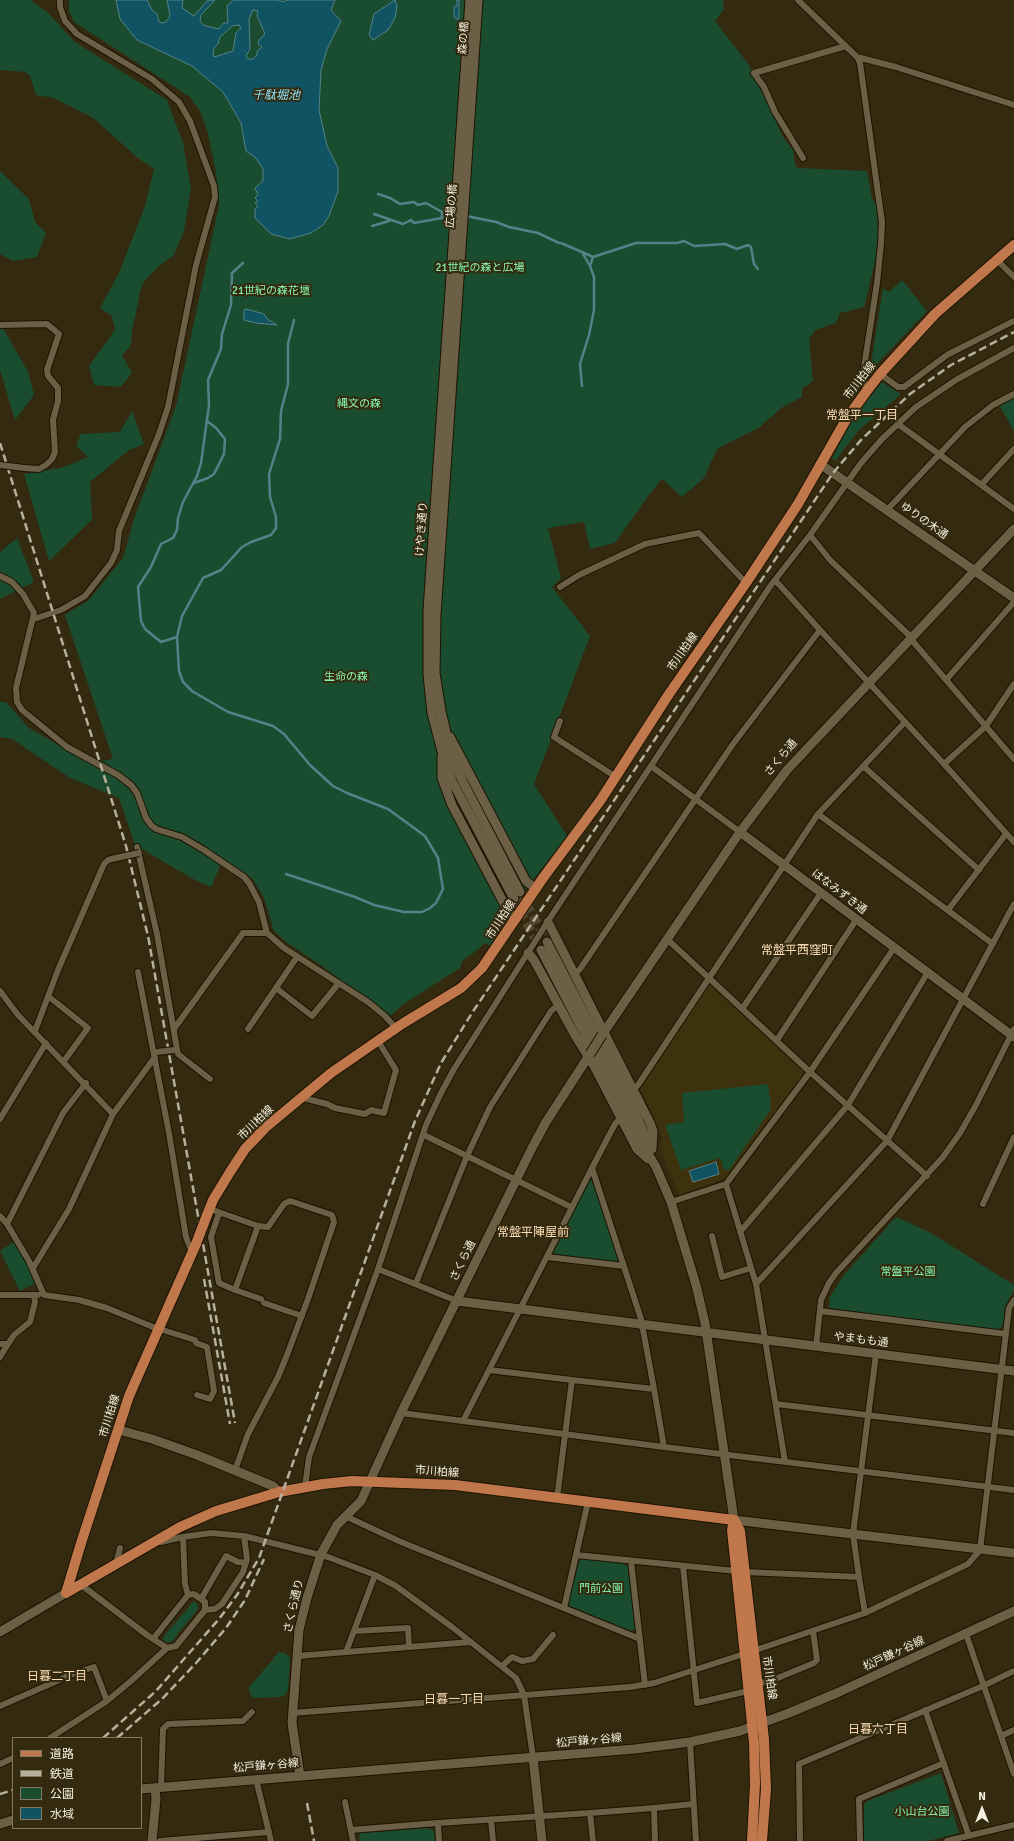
<!DOCTYPE html>
<html>
<head>
<meta charset="utf-8">
<style>
	body { margin:0 }
	#map { position:relative; width:1014px; height:1841px; overflow:hidden; background:#342a10; font-family:Signika,"Noto Sans JP",sans-serif }
	canvas { display:block }
	.legend { position:absolute; left:12px; top:1737px; width:130px; height:92px; box-sizing:border-box; background:#342a10; border:1px solid #827963; margin:0; padding:5px 7px; list-style:none; font-size:12px; color:#f6f0e0 }
	.legend li { display:flex; align-items:center; gap:8px; height:20px }
	.legend b { width:20px; border:1px solid #827963 }
	.north { position:absolute; left:962px; top:1789px; width:40px; height:40px; -webkit-text-stroke:3px #342a10; paint-order:stroke; rotate:0deg; font-size:11px; font-weight:700; line-height:16px; text-align:center; color:#f6f0e0 }
	.north::after { content:''; display:block; margin:auto; width:14px; height:18px; background:#f6f0e0; clip-path:polygon(50% 0,100% 100%,50% 72%,0 100%) }
</style>
</head>
<body>
<div id="map">
<canvas width="1014" height="1841"></canvas>
<ul class="legend">
<li><b style="height:5px;background:#c1774c"></b>道路</li>
<li><b style="height:5px;background:#b7b09d"></b>鉄道</li>
<li><b style="height:11px;background:#1a4d2f"></b>公園</li>
<li><b style="height:11px;background:#105362"></b>水域</li>
</ul>
<div class="north">N</div>
</div>
<script>
const ctx = document.querySelector('canvas').getContext('2d');
ctx.lineJoin = 'round';
function fill(path, color) { ctx.fillStyle = color; ctx.fill(path, 'evenodd'); }
const shape = rows => new Path2D(rows.map(r => 'M' + r).join(''));
function strokePath(path, color, width, dash) { ctx.strokeStyle = color; ctx.lineWidth = width; ctx.lineCap = dash ? 'butt' : 'round'; ctx.setLineDash(dash || []); ctx.stroke(path); }
function write(font, color, halo, rows, align = 'center') {
  ctx.font = font + ' Signika,"Noto Sans JP",sans-serif'; ctx.lineWidth = 4; ctx.setLineDash([]); ctx.textBaseline = 'middle'; ctx.strokeStyle = halo; ctx.fillStyle = color; for (const [text, x, y, turn = 0] of rows) {
    ctx.save(); ctx.translate(x, y); ctx.rotate((+turn || 0) * Math.PI / 180); ctx.textAlign = isNaN(turn) ? turn : align; if (halo) ctx.strokeText(text, 0, 0); ctx.fillText(text, 0, 0); ctx.restore();
  }
}
fill(shape([
	[711,985,803,1070,805,1074,728,1177,679,1195,659,1146,663,1139,640,1087,705,986]
]), '#3d310e');
fill(shape([
	[0,0,31,0,48,13,75,42,167,100,183,143,191,188,184,231,174,255,158,267,142,284,132,331,131,345,122,355,132,373,121,387,94,385,89,366,115,330,112,316,100,308,119,273,145,206,154,169,138,158,93,118,54,98,36,95,30,76,25,72,0,70],
	[69,0,723,0,724,9,715,21,749,65,783,137,793,150,794,160,797,168,867,171,872,199,876,204,879,244,865,304,864,307,840,313,836,323,815,330,809,339,813,381,802,389,802,397,781,408,760,427,717,449,704,478,682,497,662,479,649,495,615,543,590,549,584,522,548,528,561,578,552,587,590,636,534,784,567,836,497,926,494,947,484,943,479,949,463,960,460,968,405,1003,390,1016,319,964,286,942,274,931,264,898,252,878,221,864,211,887,195,880,135,845,119,798,70,778,12,739,0,737,0,702,6,702,29,728,90,763,113,759,65,615,89,600,123,558,134,519,176,406,219,205,216,172,207,130,200,111,190,97,74,22,69,11],
	[0,171,29,199,35,222,46,233,37,257,12,261,0,254],
	[902,280,927,311,874,367,871,364,883,288,889,292],
	[0,328,3,328,28,372,34,395,15,420,0,370],
	[882,382,901,394,858,431,836,460,832,459,851,421],
	[1014,397,1014,431,999,405],
	[132,411,144,444,129,450,90,482,92,520,49,561,24,474,64,467,88,457,76,446,81,434,120,432],
	[17,538,34,582,0,599,0,552],
	[768,1084,771,1109,729,1170,724,1170,720,1158,681,1170,665,1125,684,1122,682,1093],
	[590,1180,594,1182,618,1260,617,1262,557,1255,553,1253],
	[896,1217,931,1233,1014,1285,1014,1290,1005,1307,1003,1326,997,1330,829,1308,830,1297,843,1276],
	[15,1241,33,1274,34,1284,20,1291,0,1251],
	[580,1559,622,1563,628,1567,635,1629,631,1631,570,1606,568,1602],
	[194,1601,197,1604,198,1609,172,1641,168,1643,163,1640,164,1636],
	[279,1652,285,1653,290,1658,288,1690,286,1694,281,1697,253,1698,249,1692,249,1687],
	[941,1773,959,1833,928,1841,864,1841,864,1805,867,1801],
	[428,1828,434,1831,435,1841,360,1841,359,1837,361,1833]
]), '#1a4d2f');
const water = shape([
	[116,0,147,0,152,10,157,14,159,22,162,23,166,22,170,16,167,0,183,0,182,8,194,16,207,1,215,0,201,15,200,21,203,25,218,29,224,23,228,23,227,6,233,0,278,0,284,2,286,0,335,0,331,10,341,21,327,49,321,70,319,110,327,146,338,168,338,191,329,216,323,225,311,233,290,239,271,234,255,218,255,209,258,206,255,203,258,201,255,198,258,195,255,188,263,181,263,169,256,158,246,151,241,123,223,92,192,66,137,40,120,19,116,0],
	[253,10,258,11,257,16,265,34,259,40,258,44,262,47,257,51,257,55,253,59,248,59,246,56,250,49,249,19,253,10],
	[239,25,241,28,236,33,233,51,214,57,213,54,214,48,218,44,220,37,232,26,239,25],
	[395,0,397,6,395,18,388,30,373,40,369,35,374,14,395,0],
	[457,0,459,0,459,19,456,19,454,16,454,7,457,6,457,0],
	[246,309,264,314,267,319,277,325,256,323,244,320,244,310,246,309],
	[716,1162,719,1174,693,1182,689,1171,716,1162]
]);
fill(water, '#105362');
strokePath(water, '#558288', 1);
strokePath(shape([
	[378,194,390,198,400,204,414,202,418,205,426,203,442,212,442,215],
	[374,214,403,224,411,220,414,223,442,218,442,215],
	[442,215,453,216],
	[466,216,496,222,509,227,538,233,559,243],
	[372,226,389,221],
	[561,243,582,252,590,266,593,257,636,243,677,243,684,241,694,246,725,244,737,249,748,245,751,247,754,264,758,269],
	[582,252,593,257],
	[582,386,580,364,589,335,594,310,594,277,590,266],
	[194,483,208,478,214,474,224,454,225,439,216,428,207,421],
	[177,637,161,642,145,629,141,621,138,587,151,567,161,544,173,538,177,530,178,518,183,502,197,476,201,463,209,405,208,380,221,349,222,334,231,305,232,273,243,263],
	[286,874,355,897,374,905,404,912,422,912,430,908,436,903,443,889,438,858,425,836,388,809,347,793,333,786,310,765,284,734,273,726,228,712,192,691,183,682,179,671,177,637,182,616,203,578,221,570,242,547,251,542,271,535,276,528,276,517,270,497,269,474,280,439,281,411,288,384,288,344,294,320]
]), '#558288', 2.5);
strokePath(shape([
	[520,892,547,942],
	[514,899,541,950]
]), '#51482f', 9, [9, 4.5]);
const street = shape([
	[798,0,857,57,860,63,882,222,881,244,877,283,863,374,866,392],
	[857,57,896,67,1014,105],
	[803,158,775,112,764,87,754,73,846,46],
	[998,261,1014,277],
	[0,325,47,324,59,334,47,370,48,376,58,388,58,401,53,420,55,452,52,459,46,465,39,469,24,468],
	[880,374,898,387,904,387,947,355,1014,321],
	[898,424,1014,509],
	[981,485,1014,449],
	[887,510,965,427,993,405,1014,394],
	[810,535,830,560,911,637],
	[0,576,12,582,23,594,34,613,16,688,17,702,22,710,67,747,118,775,131,785,137,793,146,818,151,825,156,829,182,837,204,850,244,877,249,883,259,902,267,933,276,941,284,948,368,1002,384,1015,396,1028],
	[560,587,579,575,645,544,699,533,746,583],
	[34,619,61,610,85,596,111,563,117,550,119,531,159,434,168,407,196,265,215,197,214,186,190,121,179,102,152,79,77,34,65,21,60,7,60,0],
	[820,630,944,764],
	[910,638,1014,759],
	[946,680,1014,602],
	[1014,684,986,726,944,764,1014,842],
	[560,721,554,737,616,777],
	[651,766,740,832],
	[863,766,979,870],
	[818,814,993,944],
	[137,847,157,934,177,1049,174,1050],
	[948,910,1006,834],
	[667,939,810,1072,927,1176],
	[138,972,169,1133,186,1237,192,1252],
	[575,974,580,969,733,744,820,630,775,580],
	[276,988,312,1016,339,983],
	[0,991,18,1015,113,1114],
	[48,996,88,1028,64,1061],
	[742,1009,821,893],
	[174,1029,243,933,267,933],
	[248,1029,297,957],
	[35,1031,58,970,104,864,108,860,116,858],
	[777,1040,856,920],
	[177,1049,178,1054,210,1079],
	[633,1090,638,1085,818,814,905,722],
	[305,1096,307,1099,327,1104,335,1108,365,1114,371,1110,384,1113,396,1070,378,1041],
	[0,1119,46,1043],
	[424,1135,571,1207],
	[592,1168,615,1124,621,1117],
	[726,1184,756,1284,785,1462],
	[671,1202,726,1184,810,1072,894,948],
	[983,1204,1014,1137],
	[210,1209,258,1226,235,1290,261,1299],
	[219,1213,211,1237,219,1283,235,1290],
	[0,1216,7,1224,29,1261,44,1295,79,1300,107,1308,153,1327,195,1340,196,1343,207,1347,214,1391,210,1399,197,1395],
	[7,1224,63,1113,86,1083],
	[740,1232,848,1105,928,972],
	[712,1236,722,1277,751,1268],
	[547,1257,624,1266],
	[33,1268,69,1209,113,1114,155,1057],
	[378,1269,457,1301],
	[416,1283,467,1156,490,1107,551,1011,559,1004],
	[756,1284,887,1141,1014,904],
	[0,1295,38,1295],
	[264,1303,302,1316],
	[820,1311,1006,1334],
	[0,1344,8,1344,0,1357],
	[8,1344,14,1335,30,1322,35,1302,34,1295],
	[816,1347,821,1300,829,1283,836,1273,943,1157,960,1133,976,1105,1014,1029],
	[489,1370,572,1380],
	[654,1389,664,1447,1014,1490],
	[776,1404,1014,1433],
	[401,1413,664,1447],
	[463,1421,592,1168,641,1319,654,1389,572,1380,557,1498],
	[235,1470,248,1434,278,1377,287,1355,308,1299,334,1222,332,1215,290,1201,284,1204,268,1227,258,1226],
	[305,1487,309,1457,378,1269,426,1125,441,1093,454,1069,550,918,771,585,810,535,861,463,882,439,916,407,956,380,1014,348],
	[345,1516,401,1542,640,1639],
	[183,1537,185,1584,188,1595],
	[161,1542,183,1537,211,1533,244,1536,328,1557,375,1575,396,1586,452,1627,516,1678,524,1695,533,1757],
	[576,1555,736,1571],
	[631,1561,645,1685],
	[116,1564,120,1548],
	[683,1566,697,1703,748,1691],
	[745,1572,859,1577,865,1613,968,1564,980,1550,1009,1308,1014,1300],
	[859,1577,853,1534,876,1354],
	[80,1584,147,1635,153,1639,167,1648,176,1646,205,1610,205,1602,194,1594,188,1595,153,1639],
	[201,1599,226,1556,238,1562,246,1563],
	[564,1608,588,1502],
	[205,1610,215,1609,222,1604,243,1572,247,1559,244,1536],
	[355,1631,408,1628,409,1647],
	[966,1634,1014,1774],
	[753,1651,865,1613],
	[346,1652,375,1575],
	[297,1656,471,1642],
	[502,1666,512,1657,522,1661,533,1659,553,1635],
	[758,1683,768,1682,814,1663,817,1660,813,1631],
	[0,1706,75,1673,94,1667,107,1701],
	[925,1710,969,1836],
	[292,1713,630,1687,654,1683,744,1654],
	[1001,1736,1014,1730],
	[50,1738,107,1701,131,1681,167,1648],
	[690,1742,696,1841],
	[0,1764,13,1758],
	[256,1779,271,1841],
	[161,1787,163,1729,168,1724,243,1721,252,1712],
	[345,1802,353,1841],
	[654,1808,693,1804],
	[491,1820,493,1841],
	[438,1823,590,1813],
	[351,1830,438,1823,439,1841],
	[160,1841,269,1832],
	[593,1841,590,1813,654,1808,655,1841],
	[800,1841,799,1764,983,1686,1014,1671],
	[860,1841,859,1799,944,1763],
	[947,1841,1014,1825]
]);
const secondary = shape([
	[470,0,428,610,428,675,432,713,443,755,453,783,514,899],
	[478,0,436,615,435,673,441,711,451,754,463,782,520,892],
	[820,464,1014,598],
	[450,737,526,881,536,889],
	[442,757,442,778,452,805,509,913,517,918],
	[740,832,1014,1037],
	[548,922,650,1123,653,1131,652,1149],
	[547,942,626,1094,651,1148],
	[541,950,641,1142,656,1167,671,1202,696,1285,705,1323,734,1520,1014,1553],
	[528,953,534,960,576,1037,594,1066,637,1149,648,1159],
	[602,1035,740,832,787,770,1014,529],
	[457,1301,1014,1371],
	[119,1430,152,1439,197,1455,273,1486,279,1492],
	[0,1632,66,1593],
	[533,1757,542,1841],
	[300,1776,292,1723,299,1630,307,1598,321,1554,337,1525,361,1501,401,1413,532,1148,546,1122,590,1054],
	[141,1789,635,1749,690,1742,740,1731,789,1713,837,1693,1014,1611],
	[0,1824,13,1820],
	[152,1841,156,1799,155,1788]
]);
const primary = shape([
	[207,1215,213,1200,230,1172,245,1149,266,1127,331,1073,402,1024,461,988,482,968,543,878,600,801,669,694,746,583,798,504,847,418,866,392,880,374,935,314,1014,245],
	[734,1520,740,1531,764,1739,766,1789,762,1841],
	[734,1520,732,1530,754,1743,755,1784,752,1841],
	[66,1593,180,1527,216,1511,279,1492,323,1484,352,1481,455,1485,734,1520],
	[66,1593,82,1540,129,1396,196,1244]
]);
strokePath(street, '#1c1300', 8);
strokePath(secondary, '#1c1300', 11);
strokePath(primary, '#1c1300', 12);
strokePath(street, '#6b6045', 6);
strokePath(secondary, '#6b6045', 9);
strokePath(primary, '#c1774c', 10);
strokePath(shape([
	[0,443,126,846,148,936,235,1423],
	[204,1279,230,1424],
	[103,1738,156,1691,219,1619,237,1595,259,1558,415,1121,441,1063,472,1013,833,473,861,440,910,394,951,365,1014,332],
	[117,1738,163,1698,197,1662,226,1628,245,1600,264,1559],
	[0,1794,13,1790],
	[307,1803,314,1841]
]), '#b7b09d', 2.5, [8, 4]);
const streetBridge = shape([
	[0,465,24,468],
	[116,858,139,853],
	[157,1052,174,1050]
]);
const secondaryBridge = shape([
	[590,1054,602,1035]
]);
const primaryBridge = shape([
	[196,1244,207,1215]
]);
strokePath(streetBridge, '#1c1300', 8, []);
strokePath(secondaryBridge, '#1c1300', 11, []);
strokePath(primaryBridge, '#1c1300', 12, []);
strokePath(streetBridge, '#6b6045', 6);
strokePath(secondaryBridge, '#6b6045', 9);
strokePath(primaryBridge, '#c1774c', 10);
write('11px', '#f6f0e0', '#342a10', [
	["森の橋",464,38,-86],
	["広場の橋",452,206,-86],
	["市川柏線",860,381,-52],
	["ゆりの木通",924,521,35],
	["けやき通り",422,529,-86],
	["市川柏線",683,652,-55],
	["さくら通",781,758,-50],
	["はなみずき通",839,892,37],
	["市川柏線",501,920,-57],
	["市川柏線",256,1123,-44],
	["さくら通",463,1261,-64],
	["やまもも通",861,1340,7],
	["市川柏線",110,1416,-73],
	["市川柏線",437,1472,4],
	["さくら通り",294,1606,-77],
	["松戸鎌ヶ谷線",894,1654,-25],
	["市川柏線",769,1678,82],
	["松戸鎌ヶ谷線",589,1741,-5],
	["松戸鎌ヶ谷線",266,1766,-5]
]);
write('11px', '#85f4ae', '#342a10', [
	["21世紀の森と広場",480,268],
	["21世紀の森花壇",271,291],
	["縄文の森",359,404],
	["生命の森",346,677],
	["常盤平公園",908,1272],
	["門前公園",601,1589],
	["小山台公園",922,1812]
]);
write('italic 12px', '#8fe1f6', '#342a10', [
	["千駄堀池",276,96]
]);
write('12px', '#fadcb6', '#342a10', [
	["常盤平一丁目",862,416],
	["常盤平西窪町",797,951],
	["常盤平陣屋前",533,1233],
	["日暮二丁目",57,1677],
	["日暮一丁目",454,1700],
	["日暮六丁目",878,1730]
]);
</script>
</body>
</html>
